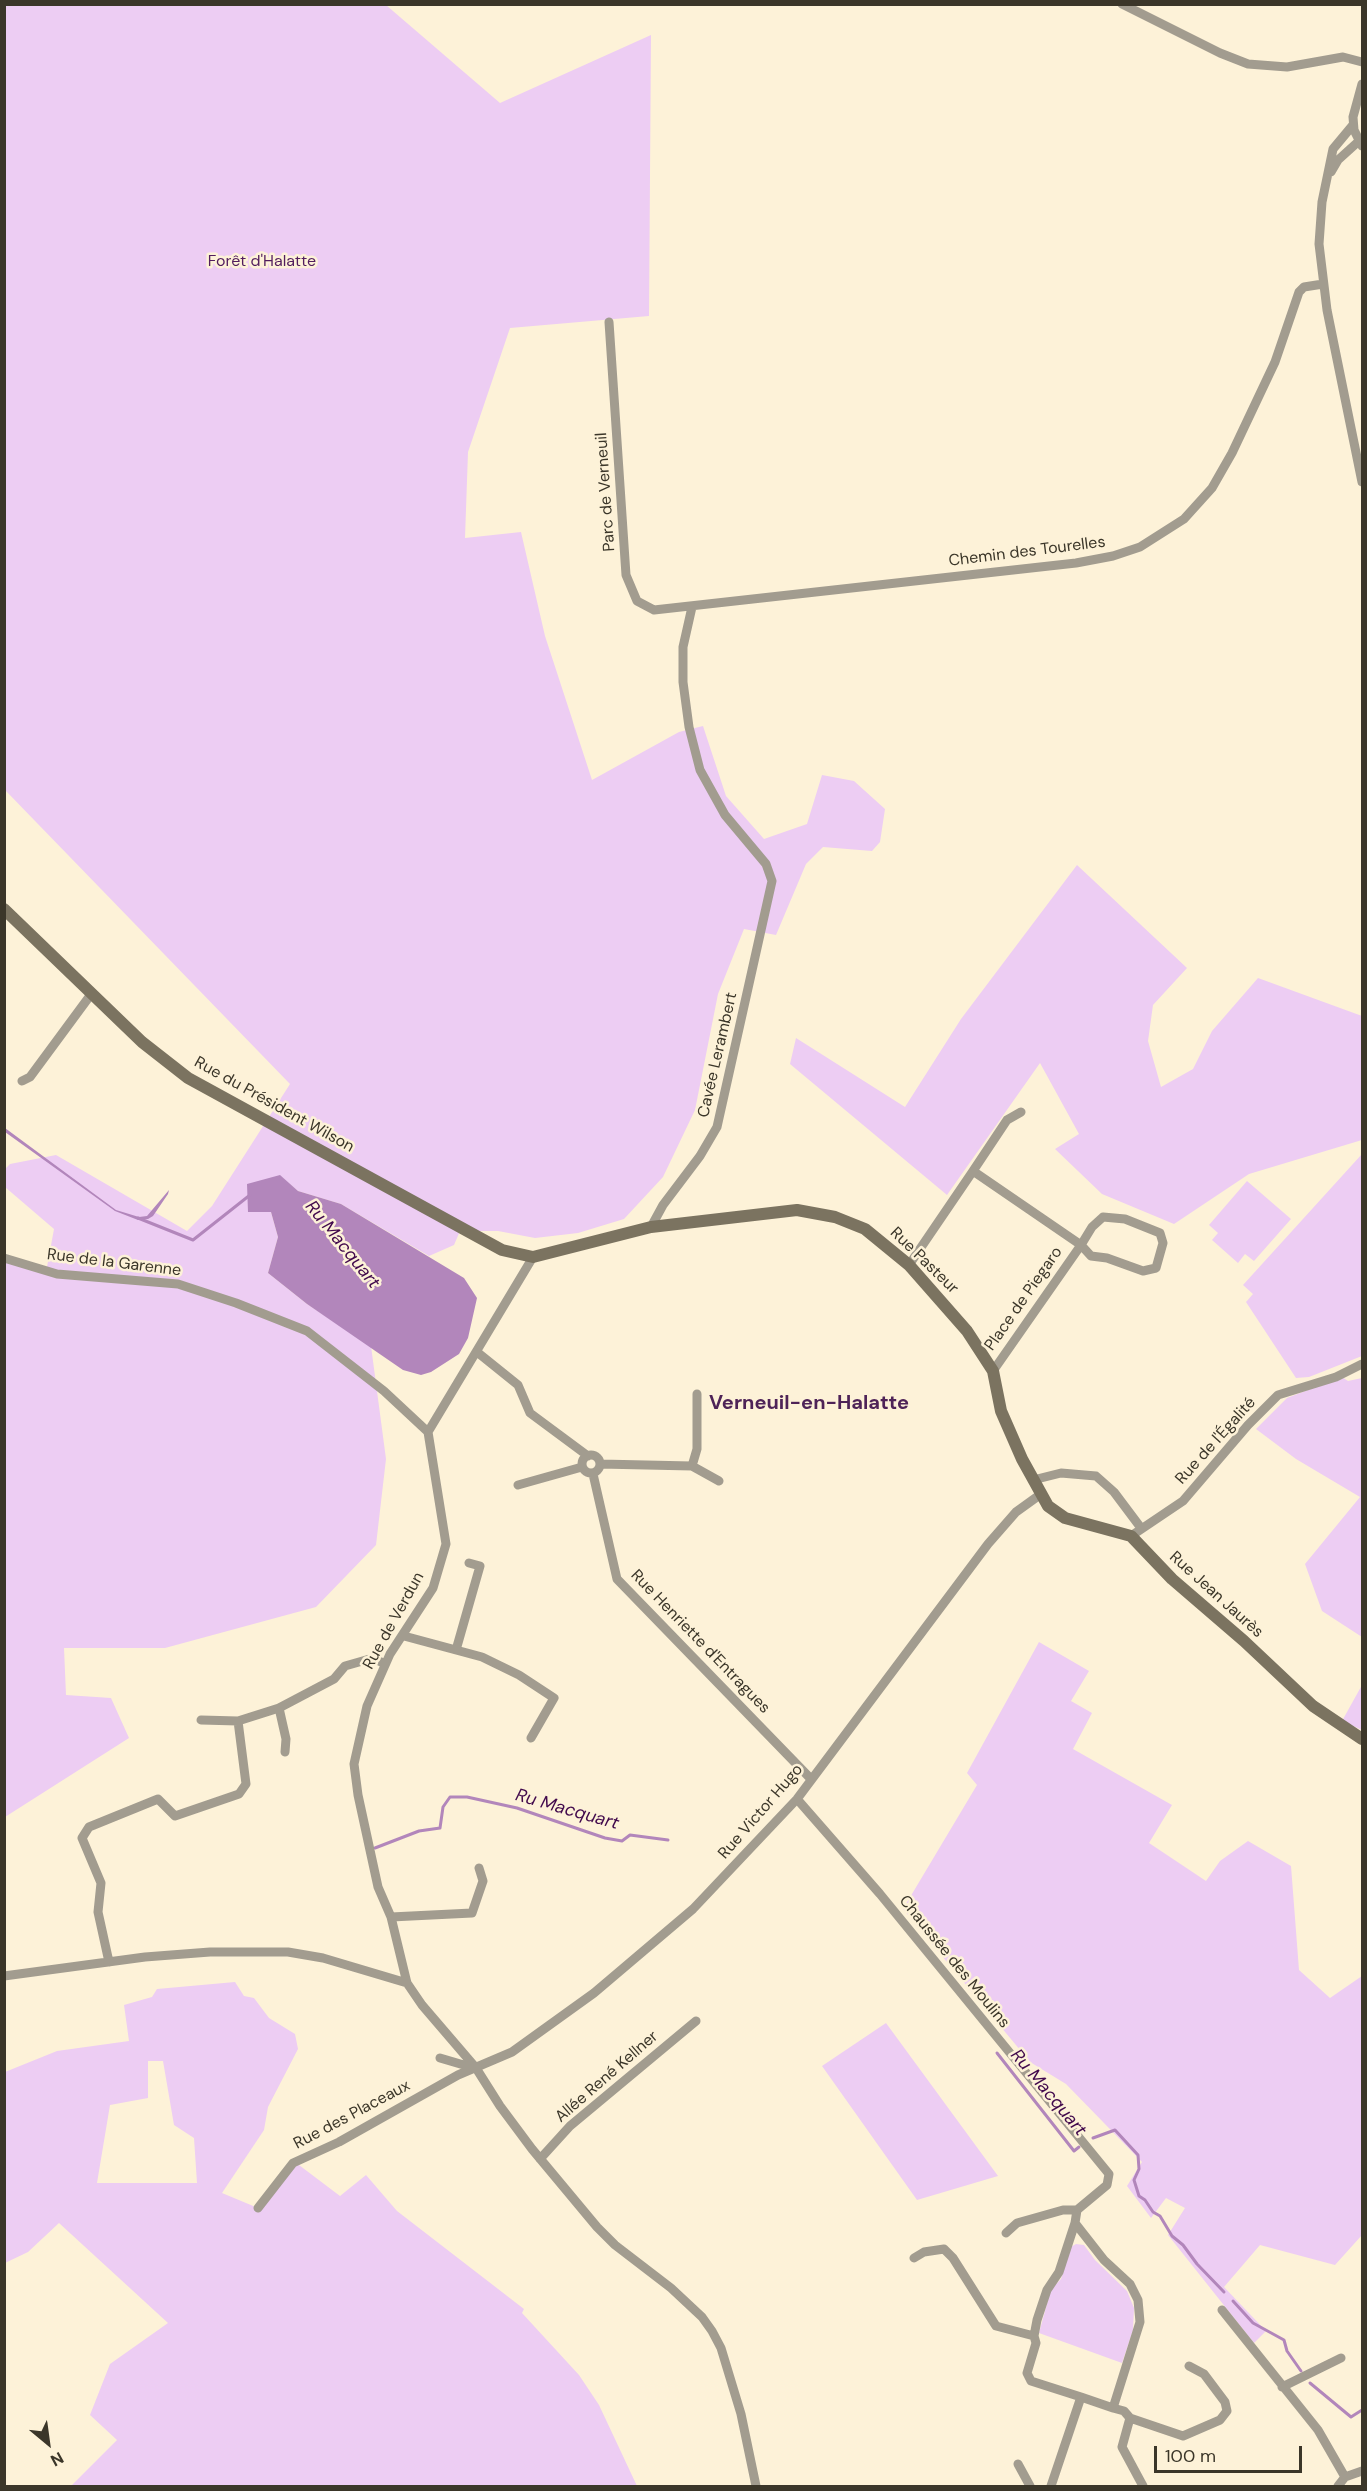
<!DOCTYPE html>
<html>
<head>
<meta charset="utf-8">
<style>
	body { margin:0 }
	#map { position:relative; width:1367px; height:2491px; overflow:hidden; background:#fdf2d8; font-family:"DM Sans",sans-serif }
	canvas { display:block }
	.frame { position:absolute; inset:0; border:6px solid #3b3629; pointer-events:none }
	.north { position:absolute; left:18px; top:2413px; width:60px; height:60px; -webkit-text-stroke:4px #fdf2d8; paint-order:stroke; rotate:151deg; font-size:16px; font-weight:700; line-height:24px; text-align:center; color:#3b3629 }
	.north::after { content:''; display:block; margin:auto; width:21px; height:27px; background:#3b3629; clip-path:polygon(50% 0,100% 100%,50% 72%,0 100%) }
	.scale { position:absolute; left:1154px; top:2446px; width:148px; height:27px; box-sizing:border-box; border:3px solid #3b3629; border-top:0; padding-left:8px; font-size:18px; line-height:21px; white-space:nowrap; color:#3b3629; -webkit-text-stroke:4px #fdf2d8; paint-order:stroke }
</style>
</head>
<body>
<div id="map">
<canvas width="1367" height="2491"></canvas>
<div class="frame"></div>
<div class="north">N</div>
<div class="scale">100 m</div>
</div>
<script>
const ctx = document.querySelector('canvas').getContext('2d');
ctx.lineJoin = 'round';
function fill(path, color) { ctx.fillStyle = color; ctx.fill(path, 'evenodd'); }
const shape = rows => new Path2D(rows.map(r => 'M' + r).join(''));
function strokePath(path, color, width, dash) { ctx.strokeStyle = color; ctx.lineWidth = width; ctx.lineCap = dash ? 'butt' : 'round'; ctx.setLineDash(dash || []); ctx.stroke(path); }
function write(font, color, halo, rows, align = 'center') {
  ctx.font = font + ' "DM Sans",sans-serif'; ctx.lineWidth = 5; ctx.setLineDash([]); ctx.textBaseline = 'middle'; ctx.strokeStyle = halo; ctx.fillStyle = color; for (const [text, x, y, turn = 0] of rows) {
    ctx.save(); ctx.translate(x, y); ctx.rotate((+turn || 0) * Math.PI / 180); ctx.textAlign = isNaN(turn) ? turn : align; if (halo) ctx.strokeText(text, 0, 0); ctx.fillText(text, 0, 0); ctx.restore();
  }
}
fill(shape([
	[5,5,386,5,500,103,651,35,649,316,510,328,468,452,465,538,521,532,545,636,592,780,679,732,703,726,726,796,764,839,807,824,822,775,854,781,885,809,880,842,872,851,823,847,806,864,776,935,744,929,718,994,695,1110,663,1177,624,1219,578,1233,535,1238,498,1231,460,1231,454,1245,429,1256,341,1204,298,1191,280,1176,271,1212,278,1237,268,1273,307,1304,371,1346,386,1459,376,1545,316,1607,165,1648,64,1648,66,1695,111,1698,129,1738,5,1817,5,1262,47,1267,54,1229,5,1187,4,1170,10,1164,56,1155,187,1231,212,1206,290,1084,5,790],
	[1077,865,1187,968,1153,1005,1148,1041,1161,1087,1193,1069,1212,1031,1258,978,1362,1016,1362,1140,1249,1174,1174,1224,1102,1194,1055,1149,1079,1134,1040,1063,947,1195,790,1064,796,1038,905,1107,961,1019],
	[1362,1154,1362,1356,1309,1377,1296,1378,1246,1302,1253,1294,1243,1285],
	[1247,1181,1291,1219,1254,1261,1245,1254,1238,1263,1212,1240,1218,1233,1209,1225],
	[1342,1377,1348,1381,1362,1378,1362,1637,1322,1611,1305,1564,1360,1497,1296,1459,1256,1429,1287,1398],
	[1039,1642,1089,1671,1071,1701,1092,1713,1073,1749,1172,1805,1149,1843,1206,1881,1220,1861,1248,1841,1291,1866,1299,1970,1330,1998,1362,1976,1362,2235,1335,2265,1260,2245,1224,2287,1266,2331,1254,2343,1168,2235,1185,2208,1166,2198,1151,2218,1127,2186,1142,2162,1066,2084,1030,2062,903,1909,977,1785,967,1773],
	[1362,1685,1362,1730,1342,1721],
	[235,1982,244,1996,254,1998,269,2018,295,2034,298,2049,268,2107,264,2130,222,2193,258,2208,295,2162,340,2196,366,2175,397,2211,524,2309,522,2313,579,2375,599,2405,637,2486,71,2486,117,2440,90,2415,110,2364,168,2323,59,2223,28,2252,5,2263,5,2072,57,2051,129,2041,124,2005,152,1997,157,1989],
	[148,2061,163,2061,174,2125,194,2138,197,2183,97,2183,110,2105,148,2098],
	[886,2023,998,2176,917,2200,822,2066],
	[1076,2244,1084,2245,1095,2260,1127,2291,1134,2308,1133,2330,1122,2363,1039,2333,1051,2289,1061,2279,1071,2247]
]), '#edcdf3');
fill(shape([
	[5,1128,116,1210,139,1217,147,1216,169,1190,168,1194,153,1216,148,1219,138,1220,115,1211,5,1132],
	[280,1175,298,1191,341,1204,464,1278,477,1298,468,1338,459,1354,431,1372,421,1375,403,1370,307,1304,268,1273,278,1237,271,1212,248,1212,247,1184]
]), '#b286bb');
strokePath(shape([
	[138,1218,193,1240,250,1195],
	[375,1848,419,1831,440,1828,443,1807,450,1797,467,1797,517,1808,605,1838,622,1841,630,1835,668,1840],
	[997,2053,1074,2151,1079,2147],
	[1093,2138,1115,2130,1138,2155,1139,2169,1134,2180,1139,2196,1145,2200,1153,2212,1160,2216,1172,2236,1183,2245,1197,2264,1224,2292],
	[1233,2301,1253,2323,1284,2340,1287,2351,1301,2371],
	[1310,2383,1351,2417,1362,2410]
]), '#b286bb', 3);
strokePath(shape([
	[1122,4,1220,53,1248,64,1287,67,1343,57,1362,62],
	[1362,84,1353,117,1354,130,1362,146],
	[1353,125,1333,149,1322,202,1319,244,1327,310,1362,482],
	[1331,172,1338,160,1359,141],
	[609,322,626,575,637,601,654,610,1076,563,1113,556,1140,547,1184,519,1212,488,1232,453,1275,362,1299,292,1304,287,1323,284],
	[22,1081,30,1077,92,993],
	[1103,1217,1125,1219,1160,1233,1163,1243,1156,1268,1143,1271,1107,1258,1091,1256,1081,1245,1092,1227,1103,1217],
	[651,1227,663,1205,700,1156,717,1127,772,881,766,864,725,815,700,770,689,727,683,682,683,647,692,607],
	[533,1257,428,1432,446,1544,433,1588,390,1654,367,1706,354,1764,358,1795,378,1887,391,1917,407,1983,422,2005,476,2068,500,2106,532,2149,597,2227,615,2245,671,2288,702,2317,712,2331,721,2348,741,2414,756,2486],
	[4,1258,57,1274,178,1284,236,1303,307,1331,384,1391,428,1432],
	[909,1265,973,1171],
	[477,1352,518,1385,530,1413,588,1456],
	[993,1371,1081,1245,973,1171,1007,1120,1021,1112],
	'582 1464a9 9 0 1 1 18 0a9 9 0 1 1-18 0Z',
	[600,1464,692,1466,719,1481],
	[692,1466,697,1449,697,1394],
	[593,1474,617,1579,811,1779],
	[1033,1480,1061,1473,1096,1476,1114,1492,1141,1528],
	[518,1485,582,1467],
	[1131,1536,1183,1501,1248,1425,1278,1395,1336,1377,1362,1364],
	[404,1636,456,1650,480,1566,469,1563],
	[456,1650,482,1657,519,1675,554,1698,531,1738],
	[279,1708,286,1739,285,1752],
	[201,1720,238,1721],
	[797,1799,880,1894,1109,2174,1107,2185,1077,2210,1075,2223,1104,2260,1130,2284,1138,2300,1140,2322,1113,2408,1081,2397,1051,2486],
	[391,1917,472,1913,483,1881,479,1868],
	[109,1962,98,1912,101,1883,82,1838,89,1827,158,1799,175,1816,239,1794,246,1784,238,1721,279,1708,334,1679,345,1666,373,1658,385,1664],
	[4,1976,145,1957,210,1952,288,1952,323,1958,407,1983],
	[440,2058,474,2068],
	[540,2159,570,2126,696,2021],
	[258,2208,293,2163,339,2142,458,2075,512,2052,594,1993,693,1909,797,1799,988,1544,1016,1512,1041,1494],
	[1075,2223,1059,2272,1047,2290,1037,2320,1034,2336,1036,2343,1027,2373,1031,2381,1081,2397],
	[1006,2233,1017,2223,1063,2210,1077,2210],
	[914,2258,924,2252,944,2249,953,2258,996,2326,1034,2336],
	[1222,2310,1318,2430,1345,2477],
	[1282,2387,1341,2358],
	[1113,2408,1124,2411,1130,2418,1183,2436,1220,2420,1227,2411,1225,2402,1204,2374,1189,2366],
	[1130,2418,1122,2447,1143,2486],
	[1018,2464,1030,2486],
	[1338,2486,1345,2477,1362,2471]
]), '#a29c8f', 9);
strokePath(shape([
	[4,909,142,1042,188,1078,502,1250,533,1257,651,1227,797,1210,835,1217,865,1229,909,1265,967,1331,993,1371,1001,1411,1022,1459,1048,1506,1065,1518,1131,1536,1172,1579,1244,1641,1313,1706,1362,1739]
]), '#7b7360', 12);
write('16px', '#521d5e', '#fdf2d8', [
	["Forêt d'Halatte",262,262]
]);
write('16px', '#3b3629', '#fdf2d8', [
	["Parc de Verneuil",606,492,-94],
	["Chemin des Tourelles",1027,552,-7],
	["Cavée Lerambert",718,1055,-77],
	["Rue du Président Wilson",274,1105,29],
	["Rue Pasteur",924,1261,44],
	["Rue de la Garenne",114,1263,7],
	["Place de Piegaro",1024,1299,-55],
	["Rue de l'Égalité",1216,1441,-48],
	["Rue Jean Jaurès",1216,1595,42],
	["Rue de Verdun",394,1621,-61],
	["Rue Henriette d'Entragues",700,1642,46],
	["Rue Victor Hugo",761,1812,-49],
	["Chaussée des Moulins",954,1962,51],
	["Allée René Kellner",607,2077,-41],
	["Rue des Placeaux",352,2115,-28]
]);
write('italic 18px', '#41094c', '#fdf2d8', [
	["Ru Macquart",342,1245,51],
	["Ru Macquart",567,1810,16],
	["Ru Macquart",1048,2093,50]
]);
write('bold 20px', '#4e2357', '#fdf2d8', [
	["Verneuil-en-Halatte",809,1404]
]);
</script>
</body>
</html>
